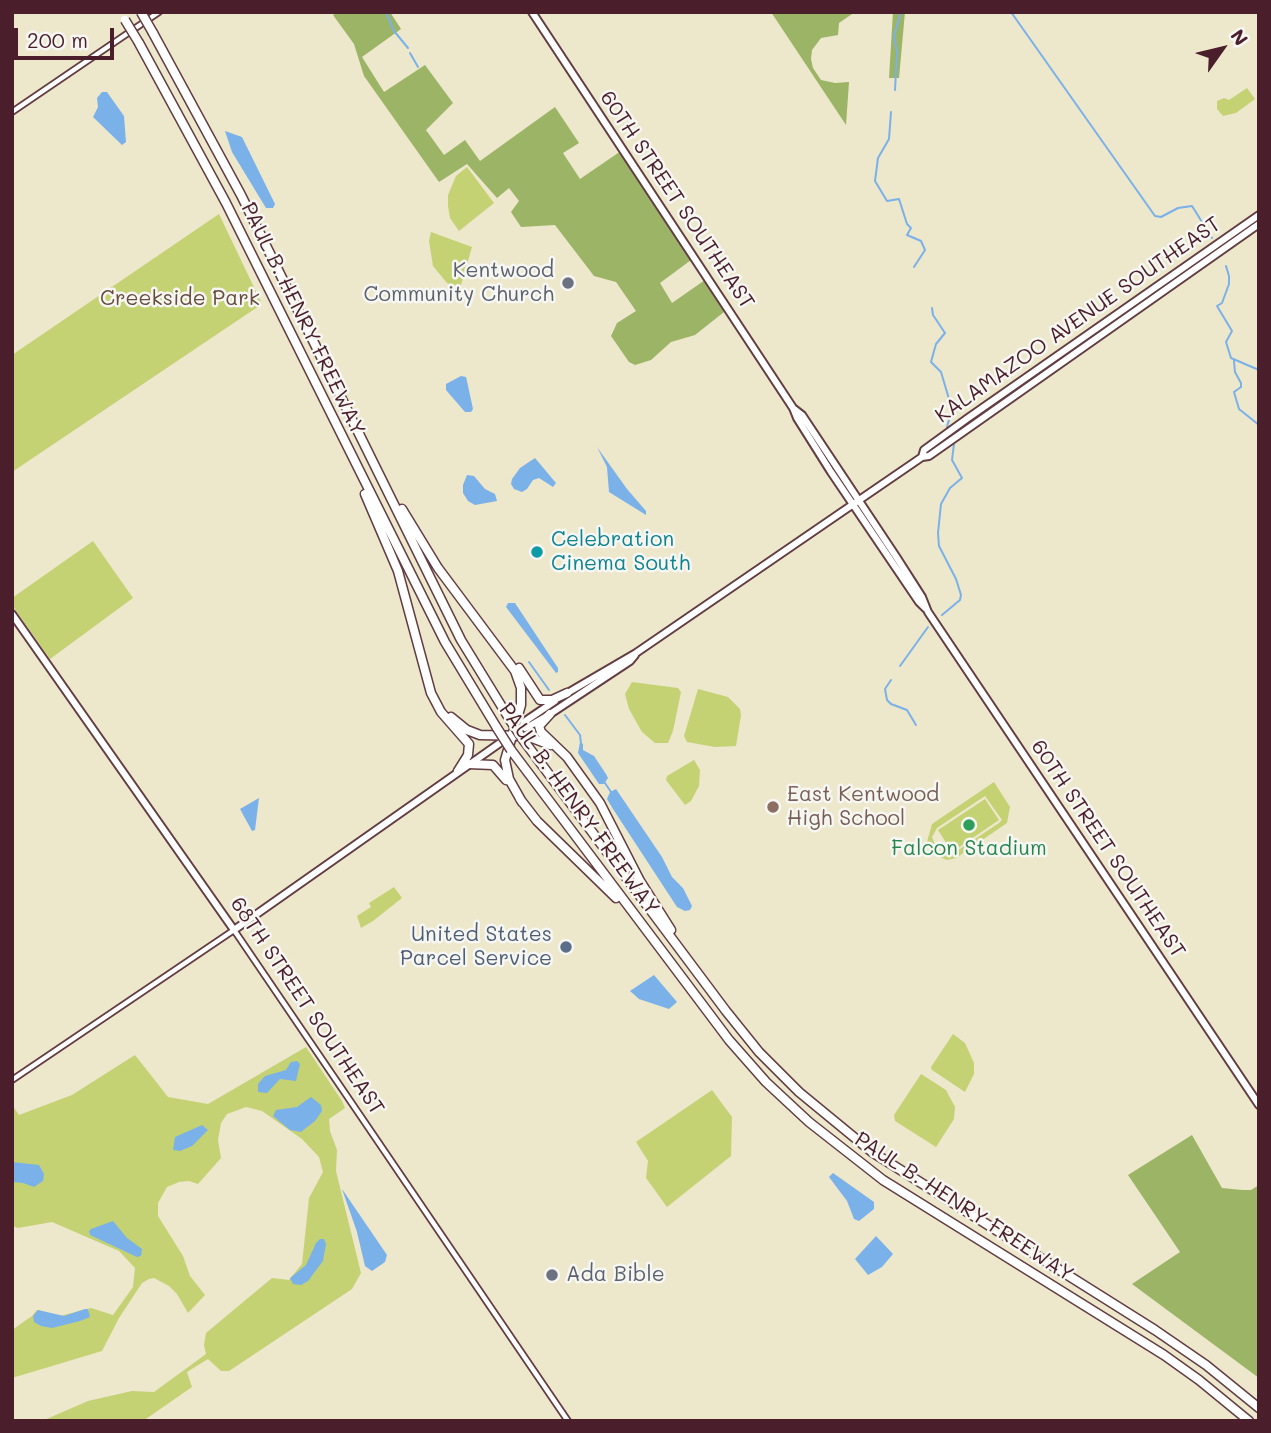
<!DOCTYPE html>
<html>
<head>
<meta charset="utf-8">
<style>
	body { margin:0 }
	#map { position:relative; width:1271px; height:1433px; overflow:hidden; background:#ede7cc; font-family:Mali,sans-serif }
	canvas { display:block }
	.frame { position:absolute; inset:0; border:14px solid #4a1f2b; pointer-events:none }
	.north { position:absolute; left:1187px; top:14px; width:70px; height:70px; -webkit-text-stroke:5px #f6f6f2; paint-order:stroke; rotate:56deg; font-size:19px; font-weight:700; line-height:28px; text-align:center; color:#4a1f2b }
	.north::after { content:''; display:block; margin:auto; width:24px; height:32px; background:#4a1f2b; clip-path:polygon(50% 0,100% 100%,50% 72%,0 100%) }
	.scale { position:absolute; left:14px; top:28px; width:100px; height:32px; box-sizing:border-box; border:4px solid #4a1f2b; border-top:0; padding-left:9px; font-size:21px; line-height:24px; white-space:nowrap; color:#4a1f2b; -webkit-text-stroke:5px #f6f6f2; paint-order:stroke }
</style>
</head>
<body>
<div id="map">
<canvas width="1271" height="1433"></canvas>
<div class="frame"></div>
<div class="north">N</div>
<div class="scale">200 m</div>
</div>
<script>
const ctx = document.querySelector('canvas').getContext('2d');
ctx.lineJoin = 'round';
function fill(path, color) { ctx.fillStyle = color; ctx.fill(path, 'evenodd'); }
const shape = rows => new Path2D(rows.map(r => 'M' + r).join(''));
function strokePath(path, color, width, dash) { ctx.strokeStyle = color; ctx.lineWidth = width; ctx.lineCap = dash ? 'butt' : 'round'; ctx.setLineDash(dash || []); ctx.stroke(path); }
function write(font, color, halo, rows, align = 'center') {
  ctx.font = font + ' Mali,sans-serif'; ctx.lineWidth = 5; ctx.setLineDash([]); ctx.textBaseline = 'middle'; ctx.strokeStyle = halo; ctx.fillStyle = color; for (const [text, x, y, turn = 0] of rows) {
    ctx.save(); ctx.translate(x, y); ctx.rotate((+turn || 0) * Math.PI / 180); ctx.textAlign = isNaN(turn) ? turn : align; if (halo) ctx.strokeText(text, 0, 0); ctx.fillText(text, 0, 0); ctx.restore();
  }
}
fill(shape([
	[1247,88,1255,99,1236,113,1223,116,1217,109,1217,101,1224,98,1229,100],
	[467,167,494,203,459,231,450,218,448,206,448,195,456,176],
	[219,214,262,304,12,472,12,355],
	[431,232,472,247,461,285,458,287,447,283,433,266,429,241],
	[93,541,133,598,50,659,12,605,12,598],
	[632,682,678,688,681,692,673,731,668,743,655,743,642,732,629,709,625,694],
	[698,689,728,697,740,709,741,715,736,746,715,747,687,742,684,736],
	[694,760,700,770,699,786,691,801,685,805,666,780,667,776],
	[994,782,1010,807,1007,823,956,858,947,860,935,855,927,842,932,824],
	[985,796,1002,820,999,823,954,853,946,854,937,850,932,837,937,828],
	[985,799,999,820,952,852,938,830],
	[394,887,402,898,373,921,361,928,357,916,371,907,369,903],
	[953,1034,965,1043,974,1063,974,1074,965,1092,932,1070,931,1067],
	[306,1047,342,1101,345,1108,329,1119,330,1131,337,1150,336,1171,361,1273,352,1289,229,1371,221,1371,208,1359,187,1372,192,1387,143,1421,42,1421,88,1401,132,1391,154,1392,206,1354,204,1345,206,1333,272,1278,289,1280,302,1264,309,1198,323,1172,319,1157,302,1139,262,1111,246,1107,227,1114,221,1123,218,1140,221,1158,198,1184,189,1181,179,1182,167,1187,158,1203,158,1216,183,1256,190,1276,205,1295,188,1313,177,1294,169,1286,154,1278,149,1279,142,1283,119,1318,102,1351,12,1378,12,1330,32,1316,37,1310,60,1316,91,1308,113,1315,133,1287,135,1268,119,1251,52,1222,18,1228,12,1226,12,1105,19,1115,72,1095,135,1055,168,1097,208,1104],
	[921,1074,946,1090,955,1107,954,1119,936,1147,895,1121,894,1115],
	[712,1090,732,1117,731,1156,667,1207,646,1178,648,1161,636,1142]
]), '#c4d274');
fill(shape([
	[337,12,390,12,401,29,362,57,384,92,425,65,453,103,426,130,444,155,465,140,480,161,555,107,579,143,563,153,580,179,621,151,691,260,660,283,672,303,705,280,724,312,695,335,671,342,651,360,635,365,629,362,611,336,617,323,636,311,616,282,594,276,555,225,521,227,511,212,519,201,509,188,497,198,467,164,439,182,364,76,354,44,333,15],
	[771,12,855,12,839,23,838,35,821,38,812,50,811,59,813,68,821,80,835,83,849,82,846,125],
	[893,12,905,12,899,78,889,78],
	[1192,1135,1222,1188,1242,1190,1251,1190,1259,1185,1259,1378,1132,1284,1180,1252,1128,1175]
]), '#9bb466');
fill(shape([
	[102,92,107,92,124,116,126,142,122,145,93,117,98,107,97,98],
	[225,131,242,137,275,204,273,208,266,208,232,152],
	[461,376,466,377,467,381,473,409,471,412,465,412,446,390,446,384],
	[597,447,627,489,646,511,646,515,609,492,607,467],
	[535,458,556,483,553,487,539,478,533,480,527,489,522,492,514,489,511,484,512,479,520,468],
	[467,475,474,476,485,489,495,494,497,501,475,505,468,501,463,493,463,485],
	[508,603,515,603,558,668,558,672,556,673,506,607],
	[580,742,583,744,583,750,594,756,606,774,608,778,604,784,599,784,578,753],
	[616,789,662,857,672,877,683,888,692,906,690,910,685,911,677,907,613,809,607,799,610,792],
	[259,798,255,830,252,831,240,809],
	[654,975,677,1002,669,1009,639,999,630,991],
	[291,1062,297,1061,300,1064,296,1081,280,1079,267,1093,258,1092,258,1084,265,1076,286,1070],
	[311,1097,321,1105,322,1111,315,1121,301,1132,290,1130,273,1116,276,1110,297,1107],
	[202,1125,208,1130,192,1146,180,1151,173,1150,175,1137],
	[12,1162,39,1165,44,1174,43,1181,34,1187,23,1183,12,1182],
	[833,1173,874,1202,874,1209,859,1221,854,1219,847,1201,829,1177],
	[342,1189,387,1255,385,1262,372,1271,365,1266,357,1232],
	[113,1221,127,1238,142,1249,141,1256,137,1257,90,1235,89,1231,91,1229],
	[876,1236,893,1254,882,1267,868,1275,855,1259],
	[320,1239,324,1239,326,1244,323,1261,308,1281,301,1285,293,1284,290,1278,306,1265,316,1243],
	[85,1309,88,1309,90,1317,80,1321,52,1328,41,1326,34,1322,33,1316,38,1310,64,1316]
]), '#7bb1e9');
strokePath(shape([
	[386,12,394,31,408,48],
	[1011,12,1155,216,1161,217,1178,208,1192,206,1212,238],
	[410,53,418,67],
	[895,90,897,52,894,36,901,12],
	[891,112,889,139,878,158,875,181,887,201,899,199,907,224,911,228,907,235,921,241,925,250,914,267],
	[1226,266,1229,276,1229,284,1222,303,1217,306,1232,331,1226,342,1231,358,1259,370],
	[932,308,933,315,945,333,936,344,931,362,941,372,952,409,947,427],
	[1234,361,1235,372,1241,383,1241,387,1234,392,1239,409,1259,425],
	[942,615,960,600,961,595,956,579,939,546,938,533,941,504,950,488,962,478,952,460,954,444],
	[529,662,549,690],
	[900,666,928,627],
	[891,680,885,689,887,700,891,704,907,710,916,725],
	[565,715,580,735,581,743],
	[605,783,611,792]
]), '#7bb1e9', 2);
const minor = shape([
	[12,112,159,12],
	[12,1080,234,930,568,1421]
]);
const major = shape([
	[532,12,793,408,797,418,831,472,919,602,926,609],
	[793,408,802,415,897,558,922,597,928,612,1259,1105],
	[922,457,924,450,968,418,1259,215],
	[12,614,234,930,507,738],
	[564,695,636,653,922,457,929,456,1259,224],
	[522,728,524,722,555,701],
	[519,730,528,727,550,714,630,661,635,655]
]);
const highway = shape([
	[153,33,241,195,461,640,510,720],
	[139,43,226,203,445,642,497,728],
	[365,494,398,571,431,693,441,712,469,744,468,755,458,771],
	[402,509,438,568,515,671,521,688,521,705,505,760,509,779,522,802],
	[519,668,540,700,552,700,567,693],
	[550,714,539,726,541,732,567,757,600,803,640,881,671,930],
	[451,717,467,730,480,735,527,736,550,745],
	[524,741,726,1011,759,1052,799,1092,872,1152,1155,1330,1206,1365,1259,1408],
	[511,750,729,1040,766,1082,809,1122,883,1180,1164,1355,1199,1380,1249,1421],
	[468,764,493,765,506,780],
	[520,799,537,821,616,898]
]);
strokePath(minor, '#623d43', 8);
strokePath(major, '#623d43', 10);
strokePath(highway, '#623d43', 11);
strokePath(minor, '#fff', 4.5);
strokePath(major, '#fff', 6);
strokePath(highway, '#fff', 8);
const highwayBridge = shape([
	[141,12,153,33],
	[125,20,139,43],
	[510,720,524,741],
	[497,728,511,750]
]);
strokePath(highwayBridge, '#623d43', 11, []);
strokePath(highwayBridge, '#fff', 8);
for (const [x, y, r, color] of [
	[568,283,7,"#6b7280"],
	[537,552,7,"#0f9aa8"],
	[773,807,7,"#8d6e63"],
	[969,825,7,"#2e9e5b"],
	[566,947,7,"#5c6f8a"],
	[552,1275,7,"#6b7280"]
]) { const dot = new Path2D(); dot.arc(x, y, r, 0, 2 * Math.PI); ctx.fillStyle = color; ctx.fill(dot); strokePath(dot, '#f6f6f2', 2.5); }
write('21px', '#4a1f2b', '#f6f6f2', [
	["60TH STREET SOUTHEAST",677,200,56],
	["PAUL B. HENRY FREEWAY",303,319,64],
	["KALAMAZOO AVENUE SOUTHEAST",1078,320,-35],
	["PAUL B. HENRY FREEWAY",579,809,54],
	["60TH STREET SOUTHEAST",1108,849,56],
	["68TH STREET SOUTHEAST",307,1006,56],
	["PAUL B. HENRY FREEWAY",964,1207,33]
]);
write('21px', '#5b616d', '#f6f6f2', [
	["Kentwood",554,271],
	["Community Church",554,295],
	["Ada Bible",566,1275,"left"]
], 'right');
write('21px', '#684c3d', '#f6f6f2', [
	["Creekside Park",180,299]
]);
write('21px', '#0d838f', '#f6f6f2', [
	["Celebration",551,540],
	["Cinema South",551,564]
], 'left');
write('21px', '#785e54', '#f6f6f2', [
	["East Kentwood",787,795],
	["High School",787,819]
], 'left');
write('21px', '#27864d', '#f6f6f2', [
	["Falcon Stadium",969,849]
]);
write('21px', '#4e5e75', '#f6f6f2', [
	["United States",552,935],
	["Parcel Service",552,959]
], 'right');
</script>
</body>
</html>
